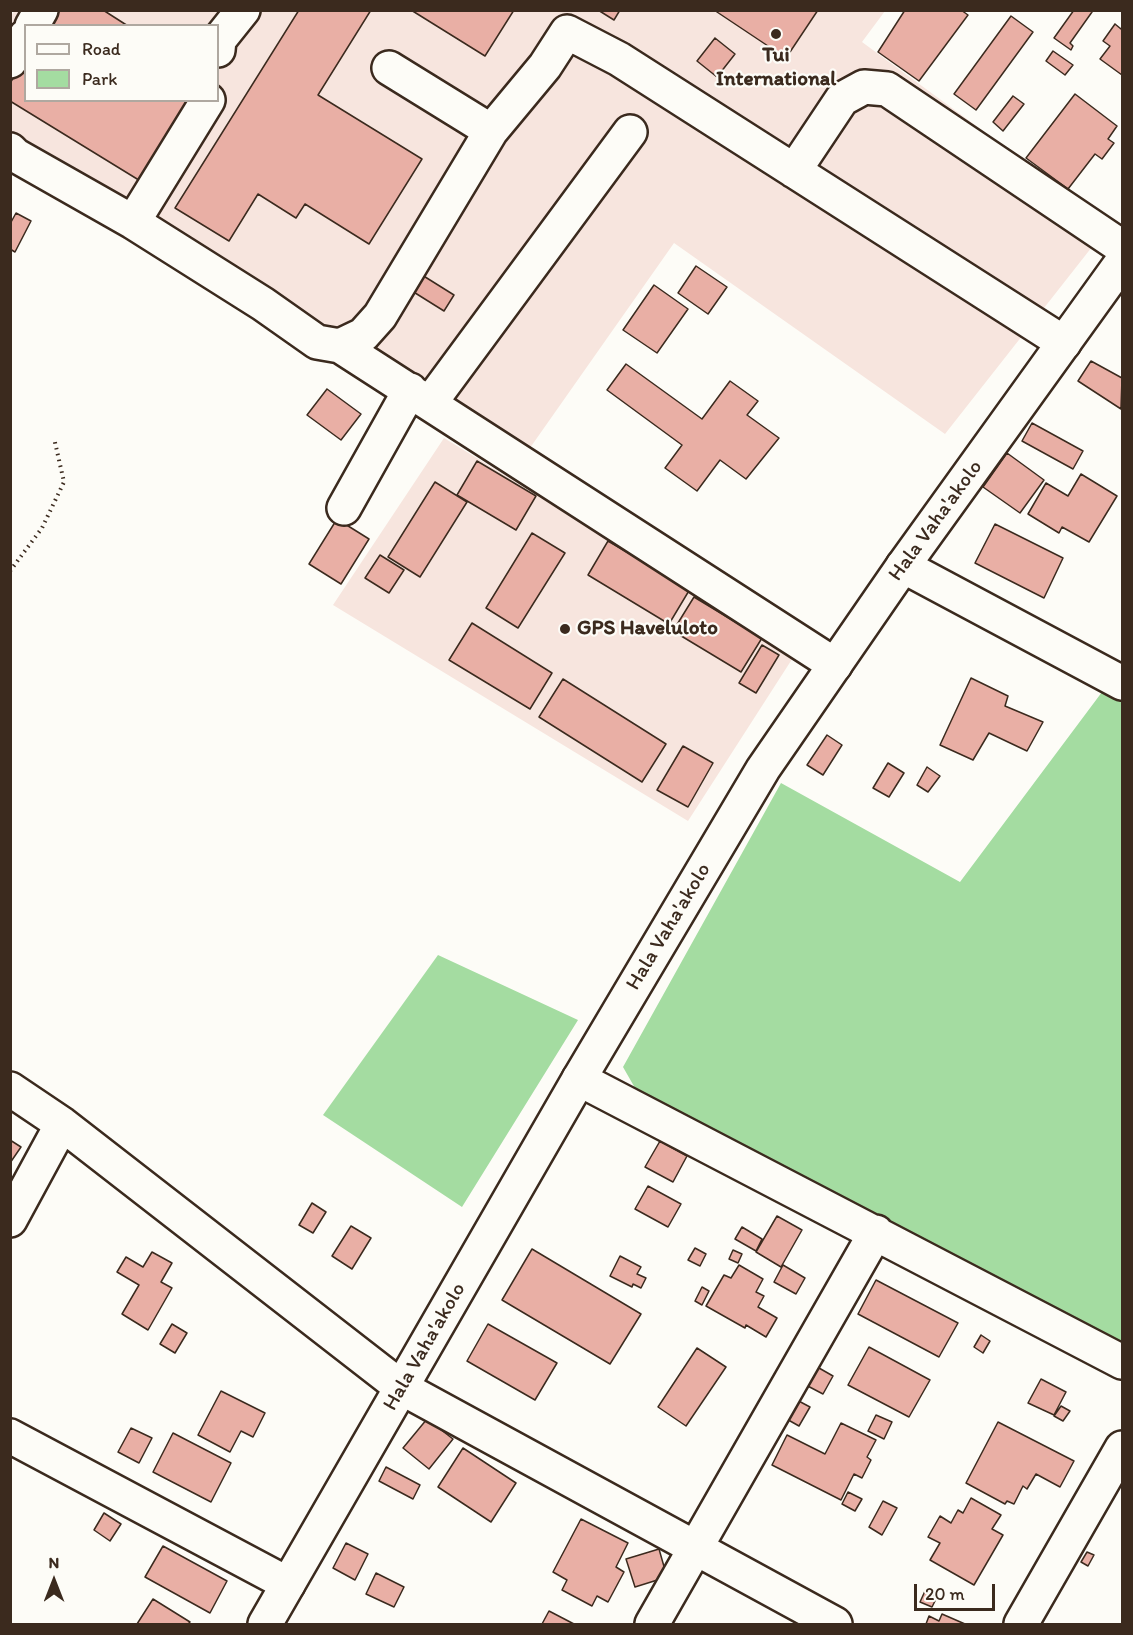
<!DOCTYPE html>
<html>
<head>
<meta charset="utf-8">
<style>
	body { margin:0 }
	#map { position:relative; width:1133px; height:1635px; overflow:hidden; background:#fdfcf7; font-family:Itim,sans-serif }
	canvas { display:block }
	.frame { position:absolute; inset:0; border:12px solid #3b2a1e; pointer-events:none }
	.legend { position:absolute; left:24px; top:24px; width:195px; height:78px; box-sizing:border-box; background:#fdfcf7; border:2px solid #afa8a0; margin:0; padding:8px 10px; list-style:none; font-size:18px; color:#3b2a1e }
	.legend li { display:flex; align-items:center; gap:12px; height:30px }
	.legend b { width:30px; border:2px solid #afa8a0 }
	.north { position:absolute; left:24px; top:1551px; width:60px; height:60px; -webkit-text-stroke:4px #fdfcf7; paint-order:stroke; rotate:0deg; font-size:16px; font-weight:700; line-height:24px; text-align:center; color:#3b2a1e }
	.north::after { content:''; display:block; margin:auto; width:21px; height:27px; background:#3b2a1e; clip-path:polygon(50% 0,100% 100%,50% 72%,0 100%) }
	.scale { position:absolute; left:914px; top:1584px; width:81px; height:27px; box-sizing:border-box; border:3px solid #3b2a1e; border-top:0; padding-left:8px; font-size:18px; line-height:21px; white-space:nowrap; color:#3b2a1e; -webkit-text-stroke:4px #fdfcf7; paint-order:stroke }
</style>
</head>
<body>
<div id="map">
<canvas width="1133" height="1635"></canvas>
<div class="frame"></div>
<ul class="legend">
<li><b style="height:8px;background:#fdfcf7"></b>Road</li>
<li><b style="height:16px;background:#a4dca1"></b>Park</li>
</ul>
<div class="north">N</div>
<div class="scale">20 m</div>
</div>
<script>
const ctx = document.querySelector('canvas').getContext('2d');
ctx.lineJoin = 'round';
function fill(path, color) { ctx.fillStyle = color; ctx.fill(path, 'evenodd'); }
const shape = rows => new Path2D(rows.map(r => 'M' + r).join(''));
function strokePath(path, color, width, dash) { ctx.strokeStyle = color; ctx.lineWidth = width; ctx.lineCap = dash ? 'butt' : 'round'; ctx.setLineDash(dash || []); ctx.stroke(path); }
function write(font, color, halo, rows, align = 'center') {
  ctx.font = font + ' Itim,sans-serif'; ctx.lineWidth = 4.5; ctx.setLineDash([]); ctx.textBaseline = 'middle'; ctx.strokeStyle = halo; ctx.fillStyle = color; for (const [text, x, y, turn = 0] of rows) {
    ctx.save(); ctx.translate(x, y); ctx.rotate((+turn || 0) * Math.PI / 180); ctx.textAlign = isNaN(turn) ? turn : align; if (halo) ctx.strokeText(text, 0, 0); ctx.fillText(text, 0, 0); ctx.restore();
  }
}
fill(shape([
	[15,10,885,11,862,42,1110,224,945,434,674,243,525,455,11,137,10,17],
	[26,26,218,26,218,100,26,100],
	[444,438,796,653,688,821,333,605]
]), '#f7e5de');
fill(shape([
	[1105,688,1122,698,1122,1346,948,1252,635,1088,623,1067,781,783,960,882],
	[438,955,578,1020,462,1207,323,1115]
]), '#a4dca1');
const building = shape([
	[56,10,103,10,128,26,47,26,56,10],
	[299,10,371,10,318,95,422,159,369,244,305,204,296,218,258,194,229,241,175,208,299,10],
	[411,10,514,10,485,56,411,10],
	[598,10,620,10,614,20,598,10],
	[714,10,818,10,786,58,714,10],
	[905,10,961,10,968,15,919,81,878,52,905,10],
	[1074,10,1089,10,1092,12,1070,43,1073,46,1071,50,1054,38,1074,10],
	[1011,16,1033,32,976,110,954,94,1011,16],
	[1115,24,1121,29,1122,27,1122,75,1100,59,1110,46,1103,41,1115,24],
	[715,38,735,54,717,77,697,61,715,38],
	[1053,51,1073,65,1065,75,1046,61,1053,51],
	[26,59,26,100,193,100,142,182,10,101,10,83,26,59],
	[1075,94,1117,126,1108,139,1114,143,1102,159,1095,154,1068,189,1026,158,1075,94],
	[1013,96,1024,104,1003,131,993,122,1013,96],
	[16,213,31,221,15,252,10,249,10,224,16,213],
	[696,266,727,287,708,314,678,293,696,266],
	[422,275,454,295,444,311,412,291,422,275],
	[654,285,688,309,657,353,623,330,654,285],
	[1091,361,1122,378,1121,409,1078,381,1091,361],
	[626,364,702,419,730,381,758,401,747,415,779,438,746,479,720,460,697,491,665,468,682,445,607,390,626,364],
	[327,389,361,414,341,440,307,415,327,389],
	[1032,423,1083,451,1073,469,1022,441,1032,423],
	[1007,453,1044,480,1020,513,983,487,1007,453],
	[477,461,536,496,516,530,457,495,477,461],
	[1081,474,1117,496,1089,542,1062,527,1059,533,1028,514,1046,483,1068,496,1081,474],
	[435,482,467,502,420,577,388,557,435,482],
	[337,519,369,539,341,584,309,564,337,519],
	[995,524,1063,558,1044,598,975,563,995,524],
	[532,533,565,553,518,628,486,608,532,533],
	[608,541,690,589,669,624,588,575,608,541],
	[380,555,404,570,389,593,365,578,380,555],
	[694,597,762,638,741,672,673,631,694,597],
	[472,623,552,673,530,709,449,660,472,623],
	[762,645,779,655,756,693,739,683,762,645],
	[971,678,1008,696,1005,706,1043,722,1027,751,989,733,973,760,940,745,971,678],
	[563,679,666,744,642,782,539,717,563,679],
	[827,735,842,745,823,775,807,765,827,735],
	[683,746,713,763,688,807,657,790,683,746],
	[888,763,904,773,889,797,873,788,888,763],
	[927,767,940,776,928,792,917,785,927,767],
	[10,1140,21,1147,10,1163,10,1140],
	[660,1141,687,1156,673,1182,645,1167,660,1141],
	[648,1186,681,1204,668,1227,635,1209,648,1186],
	[312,1203,326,1212,313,1233,299,1225,312,1203],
	[777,1216,802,1230,781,1267,756,1252,777,1216],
	[351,1226,371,1238,352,1269,332,1256,351,1226],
	[742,1227,762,1239,756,1251,735,1239,742,1227],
	[695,1248,706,1254,700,1266,688,1260,695,1248],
	[532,1249,641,1314,610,1364,502,1300,532,1249],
	[733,1250,742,1254,738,1263,729,1259,733,1250],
	[152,1252,172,1263,161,1282,172,1288,148,1330,122,1314,139,1285,117,1272,126,1257,143,1267,152,1252],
	[620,1256,641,1267,637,1274,646,1278,641,1288,633,1284,632,1287,610,1276,620,1256],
	[739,1265,763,1279,756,1292,764,1296,758,1307,777,1318,766,1337,746,1325,745,1328,706,1306,724,1275,731,1278,739,1265],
	[783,1265,805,1278,796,1294,774,1282,783,1265],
	[876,1280,958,1323,939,1357,858,1314,876,1280],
	[702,1287,709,1291,702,1305,695,1301,702,1287],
	[172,1324,187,1333,175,1353,160,1344,172,1324],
	[488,1324,557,1363,535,1400,467,1361,488,1324],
	[981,1335,990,1341,983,1353,974,1347,981,1335],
	[869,1347,930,1380,909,1417,848,1385,869,1347],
	[697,1348,726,1367,686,1426,658,1407,697,1348],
	[812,1364,833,1376,823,1394,802,1383,812,1364],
	[1041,1379,1066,1392,1054,1415,1028,1403,1041,1379],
	[221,1391,265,1413,253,1437,241,1431,230,1452,198,1435,221,1391],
	[793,1398,810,1407,799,1426,783,1417,793,1398],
	[1061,1406,1070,1411,1063,1421,1054,1416,1061,1406],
	[876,1415,892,1422,884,1439,868,1431,876,1415],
	[427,1419,453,1439,429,1469,403,1448,427,1419],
	[998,1422,1074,1461,1060,1487,1036,1474,1027,1489,1023,1486,1014,1504,1007,1501,1005,1504,966,1483,998,1422],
	[841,1423,876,1440,867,1457,871,1460,862,1478,854,1474,841,1500,772,1465,787,1435,825,1454,841,1423],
	[131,1428,152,1438,139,1463,118,1452,131,1428],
	[173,1433,231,1463,211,1502,153,1472,173,1433],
	[463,1448,516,1483,491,1522,438,1487,463,1448],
	[386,1467,420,1485,413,1499,379,1481,386,1467],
	[848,1492,862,1499,855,1511,842,1504,848,1492],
	[971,1498,1001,1515,992,1529,1003,1535,974,1585,930,1560,940,1543,928,1537,940,1516,951,1523,958,1510,963,1513,971,1498],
	[883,1501,897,1508,882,1535,869,1527,883,1501],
	[104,1513,121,1524,110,1541,94,1530,104,1513],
	[581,1519,628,1543,616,1567,624,1572,608,1602,597,1596,592,1606,562,1590,567,1580,553,1572,581,1519],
	[346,1543,368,1554,355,1580,333,1568,346,1543],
	[163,1546,227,1581,210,1613,145,1577,163,1546],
	[659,1549,667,1577,635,1587,626,1559,659,1549],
	[1087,1552,1094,1555,1088,1566,1081,1562,1087,1552],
	[376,1573,404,1587,394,1607,366,1594,376,1573],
	[925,1591,937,1597,932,1607,920,1602,925,1591],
	[153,1599,190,1622,188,1624,137,1624,153,1599],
	[549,1611,574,1624,542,1624,549,1611],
	[942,1614,965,1624,926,1624,929,1616,939,1621,942,1614]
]);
fill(building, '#e9afa5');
strokePath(building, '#3b2a1e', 1.5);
const minor = shape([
	[32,26,41,10],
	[218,50,219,40,243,10],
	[10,61,26,36],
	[389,68,491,131],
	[10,150,15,155,133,222,263,304,317,342,340,346,363,335,380,316,491,131,545,66,567,32,619,59,1064,343],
	[794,171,842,99,864,87,887,89,1122,247],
	[133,222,208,100],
	[340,346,835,665],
	[430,403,630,132],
	[344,508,410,390],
	[903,566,1122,683],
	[579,1079,1122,1362],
	[10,1089,62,1124,402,1388,835,1624],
	[10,1220,62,1124],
	[10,1436,288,1584],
	[652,1624,876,1232],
	[1021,1624,1122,1448]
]);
const major = shape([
	[265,1624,579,1079,763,769,903,566,1122,262]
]);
strokePath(minor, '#3b2a1e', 38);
strokePath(major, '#3b2a1e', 38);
strokePath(shape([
	[10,571,42,528,64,482,54,438]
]), '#3b2a1e', 4, [1.5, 4.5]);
strokePath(minor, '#fdfcf7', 33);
strokePath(major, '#fdfcf7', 33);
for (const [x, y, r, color] of [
	[776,34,6,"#3b2a1e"],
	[565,629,6,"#3b2a1e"]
]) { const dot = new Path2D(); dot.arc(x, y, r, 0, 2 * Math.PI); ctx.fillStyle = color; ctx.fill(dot); strokePath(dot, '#fdfcf7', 2); }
write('bold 21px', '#3b2a1e', '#fdfcf7', [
	["Tui",776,56],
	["International",776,80],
	["GPS Haveluloto",577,629,"left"]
]);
write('21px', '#3b2a1e', '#fdfcf7', [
	["Hala Vaha'akolo",936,521,-54],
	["Hala Vaha'akolo",669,927,-59],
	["Hala Vaha'akolo",425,1347,-60]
]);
</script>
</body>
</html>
